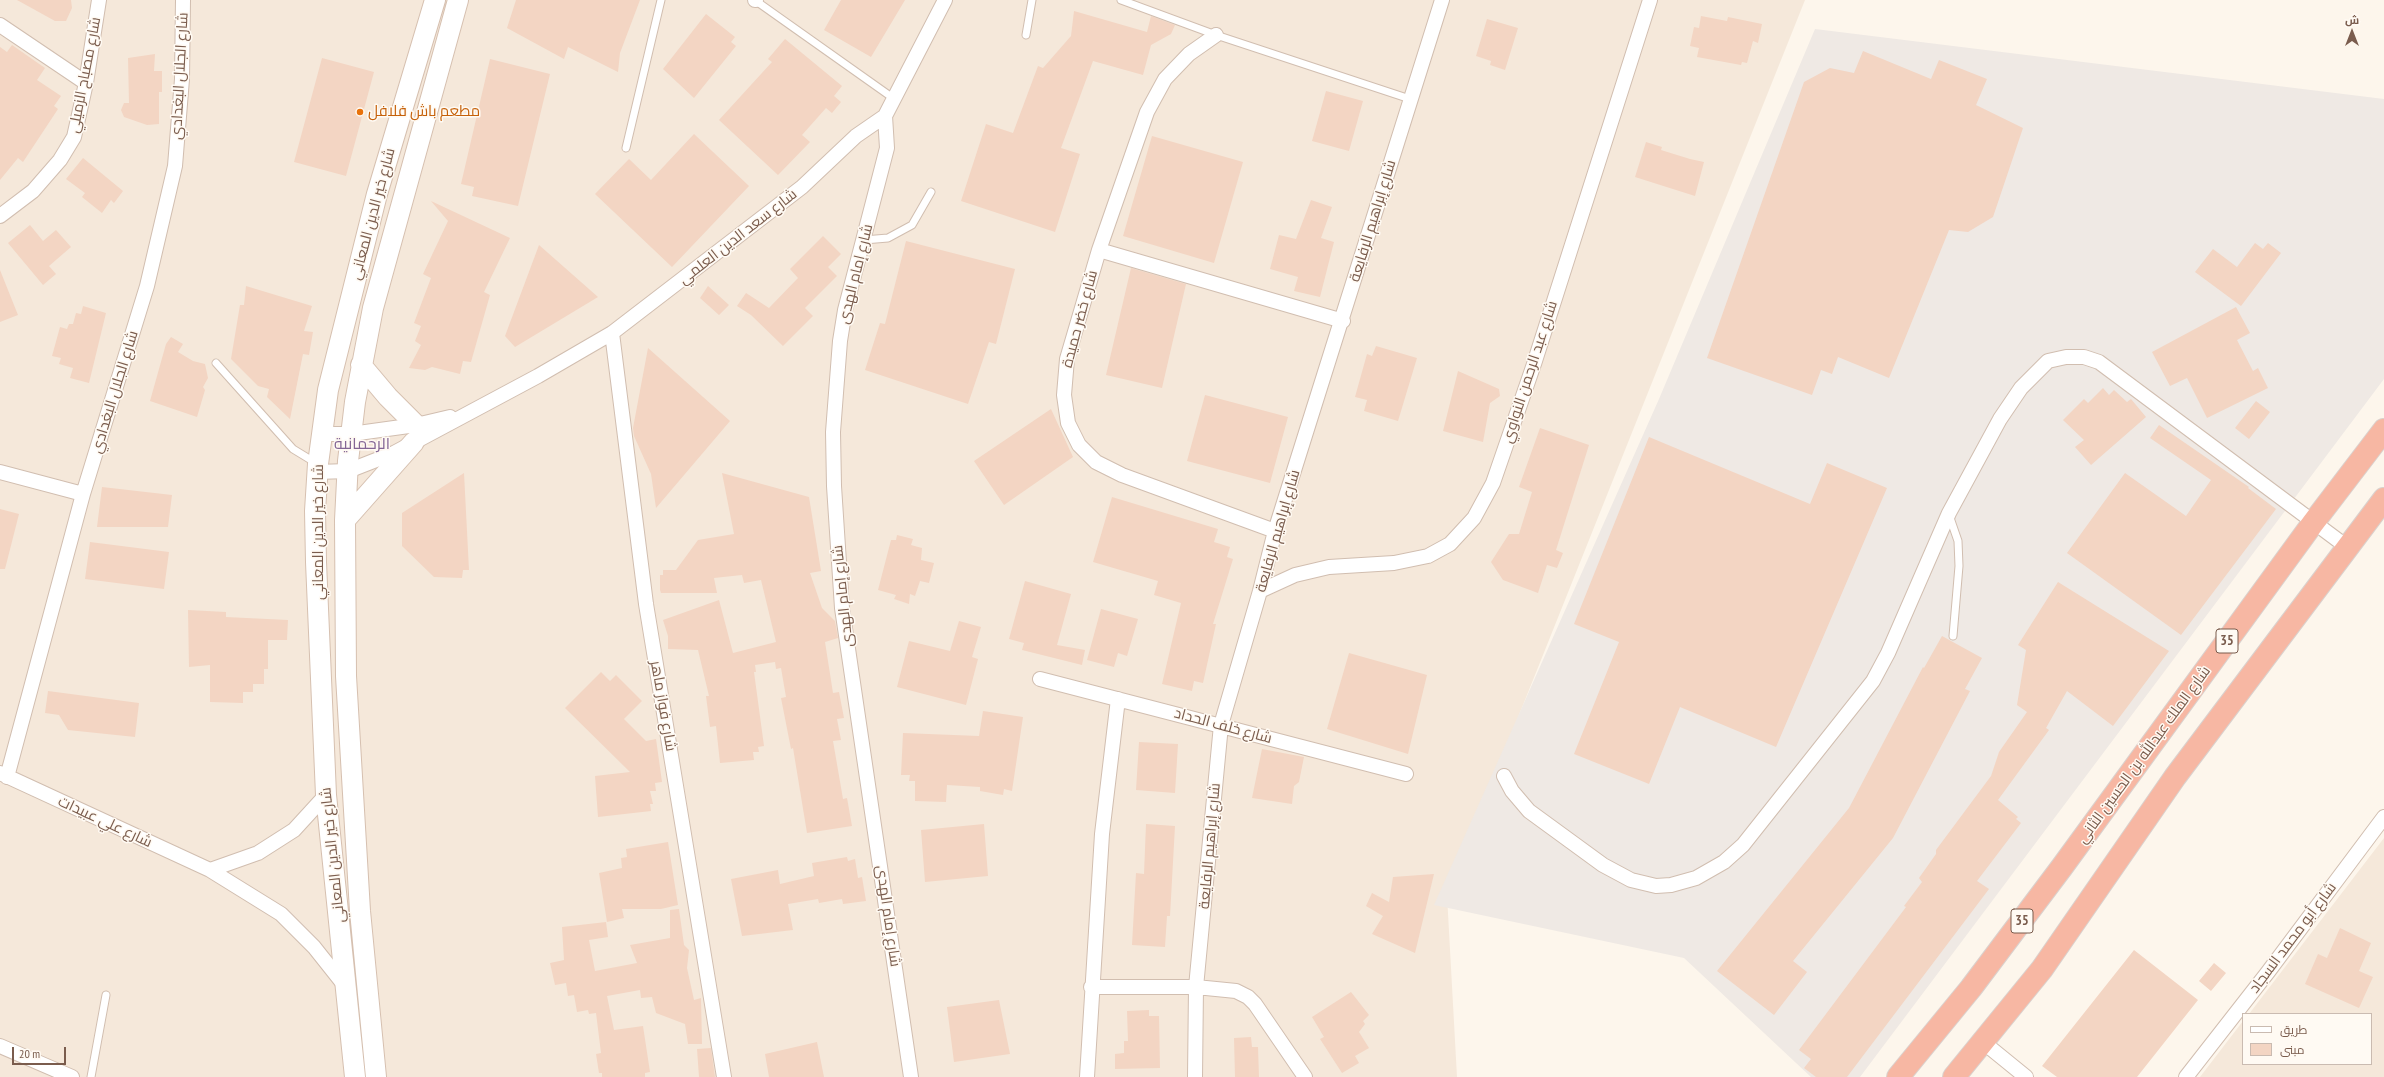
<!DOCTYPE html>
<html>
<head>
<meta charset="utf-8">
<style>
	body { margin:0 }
	#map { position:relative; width:2384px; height:1077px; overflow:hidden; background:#fdf6ec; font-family:"PT Sans Narrow",Cairo,sans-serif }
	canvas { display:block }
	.legend { position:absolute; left:2242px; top:1013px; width:130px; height:52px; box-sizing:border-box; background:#fffaf3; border:1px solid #cabbb1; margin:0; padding:5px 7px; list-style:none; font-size:12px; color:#7a5c4d }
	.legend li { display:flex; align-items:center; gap:8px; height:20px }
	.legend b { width:20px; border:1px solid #cabbb1 }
	.north { position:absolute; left:2332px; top:12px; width:40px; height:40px; -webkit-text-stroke:3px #fffaf3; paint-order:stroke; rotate:0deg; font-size:11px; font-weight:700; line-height:16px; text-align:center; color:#7a5c4d }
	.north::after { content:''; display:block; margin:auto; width:14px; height:18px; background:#7a5c4d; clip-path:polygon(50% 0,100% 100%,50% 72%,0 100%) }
	.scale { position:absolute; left:12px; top:1047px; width:54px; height:18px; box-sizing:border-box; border:2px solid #7a5c4d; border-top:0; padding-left:5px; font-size:12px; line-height:14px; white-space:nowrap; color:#7a5c4d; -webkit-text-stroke:3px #fffaf3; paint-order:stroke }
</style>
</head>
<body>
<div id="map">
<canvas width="2384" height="1077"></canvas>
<ul class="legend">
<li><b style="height:5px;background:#fff"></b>طريق</li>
<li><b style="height:11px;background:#f3d5c3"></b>مبنى</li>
</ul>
<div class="north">ش</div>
<div class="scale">20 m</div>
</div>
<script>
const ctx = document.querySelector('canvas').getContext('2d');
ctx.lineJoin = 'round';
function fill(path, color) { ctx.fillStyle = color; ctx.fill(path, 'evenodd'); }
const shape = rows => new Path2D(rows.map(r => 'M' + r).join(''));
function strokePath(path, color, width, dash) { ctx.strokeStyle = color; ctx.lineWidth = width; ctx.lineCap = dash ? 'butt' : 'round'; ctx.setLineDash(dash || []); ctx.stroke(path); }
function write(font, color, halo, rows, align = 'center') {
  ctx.font = font + ' "PT Sans Narrow",Cairo,sans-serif'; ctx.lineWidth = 3; ctx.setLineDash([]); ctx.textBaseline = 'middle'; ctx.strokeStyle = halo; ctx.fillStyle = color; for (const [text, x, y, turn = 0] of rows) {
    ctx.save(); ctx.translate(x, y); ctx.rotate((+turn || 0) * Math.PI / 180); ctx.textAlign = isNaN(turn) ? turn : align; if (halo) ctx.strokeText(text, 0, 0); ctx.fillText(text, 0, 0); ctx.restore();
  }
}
fill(shape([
	[0,0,1805,0,1447,895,1457,1077,0,1077],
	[2384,838,2384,1077,2200,1077,2243,1021,2243,1064,2371,1064,2371,1014,2249,1014]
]), '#f5e8da');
fill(shape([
	[1815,29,2384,99,2384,379,1860,1077,1811,1077,1684,958,1434,905,1659,399]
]), '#efe9e4');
fill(shape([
	[17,0,71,0,72,8,66,21,55,21],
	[516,0,640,0,620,53,618,72,568,47,564,59,507,28],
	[841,0,905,0,871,57,824,30],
	[1074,11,1147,32,1151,16,1175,25,1171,34,1151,45,1143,75,1093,61,1061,148,1080,154,1055,232,961,201,986,124,1013,133,1038,66,1043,68,1071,36],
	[706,14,735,37,731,42,736,46,694,98,663,69],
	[1701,16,1727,21,1728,17,1762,24,1758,43,1753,41,1747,63,1742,62,1741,65,1697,57,1699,48,1690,46,1694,27,1699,28],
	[1487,19,1518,28,1505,70,1490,65,1491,61,1476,56],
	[785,39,842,86,834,96,841,102,832,113,826,108,802,135,810,142,778,175,719,120,772,62,768,59],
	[12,45,45,68,37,80,61,96,54,106,58,109,23,162,18,158,0,180,0,47,7,52],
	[1863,51,1931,79,1939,60,1987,79,1976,105,2023,128,1993,217,1968,232,1949,230,1889,378,1838,357,1832,374,1821,370,1812,395,1707,358,1804,82,1830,68,1854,73],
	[155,54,154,71,162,71,162,92,159,92,159,124,147,125,124,117,121,110,124,103,129,103,128,58],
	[322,58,374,72,346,176,294,162],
	[490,59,550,74,518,206,472,196,474,187,461,184],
	[1326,91,1363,101,1349,151,1312,141],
	[694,134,749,186,672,267,595,194,629,159,651,180],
	[1152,136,1243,162,1214,263,1123,236],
	[1646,142,1662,147,1661,150,1690,159,1704,162,1695,196,1635,177],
	[83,158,123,191,114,203,111,200,102,213,82,197,85,193,66,179],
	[1311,200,1332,207,1321,238,1334,242,1320,297,1294,291,1298,277,1270,269,1279,235,1296,239],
	[431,201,510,238,484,292,490,295,471,362,463,361,460,374,432,367,425,370,409,368,421,345,415,341,421,326,414,323,431,278,423,274,448,221],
	[30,225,43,241,56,230,71,247,49,266,56,274,43,285,8,243],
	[823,236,841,254,828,267,837,276,805,308,813,316,783,346,751,315,737,306,746,293,769,308,798,278,790,269],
	[906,241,1015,269,996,344,989,342,968,404,865,370,880,323,885,324],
	[2255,243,2263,249,2268,243,2281,253,2241,306,2195,272,2213,249,2237,267],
	[539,245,598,297,515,347,505,336],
	[1131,268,1186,284,1162,388,1106,375],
	[0,270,18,315,0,322],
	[246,286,312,306,304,331,313,332,309,355,303,354,290,419,267,397,269,389,258,386,231,359,240,305,244,305],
	[708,286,729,305,719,315,700,298],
	[83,306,106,313,89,383,70,378,73,368,59,364,61,358,52,356,60,327,67,329,69,324,73,324,76,313,81,314],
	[2236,307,2250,333,2237,340,2253,371,2258,368,2268,388,2207,418,2187,378,2170,386,2152,352],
	[171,337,183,344,178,352,193,361,205,364,208,378,203,387,205,390,197,417,150,401,166,344],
	[1376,346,1417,358,1398,421,1364,411,1367,400,1355,397,1367,354,1372,356],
	[648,348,730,421,656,508,651,474,634,436,633,428],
	[1458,371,1499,389,1500,396,1490,403,1483,442,1443,431],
	[2103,388,2109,395,2114,390,2127,402,2131,399,2146,417,2091,465,2075,447,2084,440,2063,420,2084,399,2088,403],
	[1205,395,1288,417,1270,483,1187,461],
	[2256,401,2270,412,2249,439,2235,428],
	[1051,409,1073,457,1004,505,974,461],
	[2159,425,2249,487,2248,488,2276,509,2181,635,2067,553,2125,473,2186,516,2211,480,2150,438],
	[1540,428,1589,445,1556,550,1563,553,1557,568,1547,565,1538,593,1503,580,1491,562,1509,534,1519,534,1532,492,1519,487],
	[1649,437,1810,504,1827,463,1887,488,1776,747,1680,707,1649,784,1574,754,1619,642,1574,624],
	[464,473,469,570,463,570,462,578,434,577,402,546,402,513],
	[722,473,809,497,821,571,810,573,822,608,835,621,838,638,825,642,833,693,839,692,844,718,837,719,841,740,833,741,843,799,847,798,852,826,807,833,793,748,791,749,781,698,786,697,781,668,776,669,775,662,755,665,756,672,754,672,764,746,758,747,759,752,753,752,754,760,720,763,716,726,710,727,706,696,709,696,698,650,668,649,668,636,663,620,719,600,733,653,776,642,761,580,744,583,742,575,714,578,717,593,661,593,660,590,660,575,663,575,663,570,676,570,698,540,734,534],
	[102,487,172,495,168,527,97,527],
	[1112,497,1218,529,1214,542,1230,547,1227,557,1233,559,1213,624,1216,624,1203,683,1194,681,1192,691,1162,684,1181,603,1154,595,1158,581,1093,562],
	[0,509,19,514,5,569,0,569],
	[897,535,913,539,911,545,922,548,921,560,934,563,929,583,920,581,915,596,910,594,909,604,894,599,896,595,878,590,891,540,896,540],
	[90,542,169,552,164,589,85,579],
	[1025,581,1071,594,1057,645,1085,650,1082,665,1022,650,1024,643,1009,639],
	[2058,582,2169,651,2113,726,2067,691,2046,728,2049,730,1998,800,2018,817,2016,819,2021,823,1977,881,1989,889,1847,1077,1816,1077,1804,1068,1811,1059,1799,1050,1906,907,1904,906,1922,882,1919,878,1936,854,1936,850,1991,776,1999,752,2027,712,2017,705,2026,650,2018,645],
	[1101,609,1138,619,1127,656,1118,653,1114,667,1087,660],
	[188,610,226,612,226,617,288,620,287,640,268,640,268,669,264,669,264,684,253,684,253,692,243,692,243,703,210,702,210,665,189,667],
	[959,621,981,627,972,657,978,659,966,705,897,687,909,641,950,651],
	[1942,636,1982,658,1965,689,1970,691,1893,838,1793,961,1807,972,1774,1015,1717,971,1849,808,1923,667,1924,668],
	[1349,653,1427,675,1408,754,1327,729],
	[601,672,610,681,616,675,642,701,624,719,646,741,656,739,662,782,655,783,656,791,650,791,653,804,650,804,651,811,598,817,595,776,630,772,565,708],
	[48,691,139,703,135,737,68,730,59,715,45,713],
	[983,711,1023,717,1012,791,1004,789,1003,795,980,791,980,787,947,785,946,802,915,801,915,781,909,781,910,775,901,775,903,733,979,736],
	[1139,742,1178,744,1175,793,1136,790],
	[1262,749,1304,757,1299,782,1294,786,1292,804,1252,798],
	[984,824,988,876,925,882,921,830],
	[1146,824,1175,826,1170,916,1167,916,1165,947,1132,945,1136,873,1144,874],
	[668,842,678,905,661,909,622,909,624,918,607,922,599,873,622,868,621,858,627,857,626,849],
	[847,857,848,861,855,859,858,878,862,877,866,901,843,904,842,899,819,903,818,899,788,904,793,930,742,936,731,879,778,870,780,884,814,876,812,863],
	[1434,874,1415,953,1372,934,1383,916,1366,906,1372,893,1389,902,1393,877],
	[679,909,684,945,689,950,687,968,694,1000,701,998,702,1044,688,1044,685,1024,656,1013,652,997,641,998,640,990,607,996,614,1030,643,1026,650,1072,645,1073,645,1077,602,1077,602,1073,599,1073,596,1054,601,1053,596,1013,589,1014,588,1010,577,1012,574,995,568,996,566,983,555,985,550,963,564,960,562,927,606,922,608,937,589,940,595,971,637,963,630,945,670,938,670,910],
	[2340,928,2371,943,2359,971,2373,977,2359,1008,2305,984,2318,954,2327,958],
	[2134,950,2198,1000,2137,1077,2057,1077,2042,1066],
	[2214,963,2226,973,2211,991,2199,981],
	[1351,992,1369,1015,1363,1021,1365,1024,1359,1032,1369,1048,1355,1056,1359,1063,1342,1073,1320,1039,1324,1037,1312,1017],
	[999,1000,1010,1054,954,1062,947,1007],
	[1149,1010,1149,1016,1159,1016,1160,1068,1115,1069,1115,1054,1124,1053,1124,1041,1128,1041,1127,1011],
	[1251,1037,1252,1047,1258,1047,1259,1077,1235,1077,1234,1038],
	[817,1042,824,1077,769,1077,765,1054],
	[711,1048,715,1077,699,1077,697,1049]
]), '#f3d5c3');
const lane = shape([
	[1121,0,1216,35,1410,99],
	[756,1,893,98],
	[1026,35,1032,0],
	[626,148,661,0],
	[864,240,888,238,912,225,931,192],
	[216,363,293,449,316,463],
	[1949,515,1958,541,1959,566,1953,636],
	[91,1077,106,995]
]);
const street = shape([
	[755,0,756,0],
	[0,25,86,83],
	[1216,35,1189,54,1165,79,1147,112,1099,250,1067,359,1064,395,1068,423,1079,445,1096,462,1122,475,1275,531],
	[885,116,887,148,845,310,840,341,833,432,834,486,842,608,911,1077],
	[0,216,33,191,60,160,74,137,86,83,99,0],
	[1099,250,1343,321],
	[612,333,646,604,724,1077],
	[322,434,351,434,416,425,450,417],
	[0,472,83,494],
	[317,472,348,471,394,453,538,376,612,333,802,187,856,136,885,116,945,0],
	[1260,591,1295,575,1329,567,1394,563,1428,556,1450,544,1474,518,1493,483,1534,364,1650,0],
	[1040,679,1406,774],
	[0,773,210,870,281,914,314,947,345,986],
	[1504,776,1512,791,1529,811,1603,865,1631,880,1656,886,1671,885,1696,878,1724,862,1743,845,1873,681,1888,653,1949,513,2000,419,2021,388,2048,361,2066,357,2084,357,2099,362,2347,547],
	[7,777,83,494,147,286,175,166,182,79,183,0],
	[210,870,258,853,294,830,326,795],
	[1091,987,1196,987,1236,991,1248,997,1255,1004,1305,1077],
	[1983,1042,2026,1077],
	[0,1046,72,1077],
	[1087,1077,1102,834,1118,699],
	[1195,1077,1196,987,1221,725,1260,591,1275,531,1442,0],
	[2186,1077,2268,972,2384,817]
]);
const secondary = shape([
	[361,365,388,397,416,425],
	[345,520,414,442],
	[355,1077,326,795,316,562,315,511,318,464,328,390,377,194,435,0],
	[376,1077,360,911,346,676,345,520,348,461,355,402,373,308,458,0]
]);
const highway = shape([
	[1898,1077,1971,988,2062,867,2313,523,2384,430],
	[1954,1077,2042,969,2175,777,2384,499]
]);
strokePath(lane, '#d1beb0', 9);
strokePath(street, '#d1beb0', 16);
strokePath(secondary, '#d6c0b0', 22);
strokePath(highway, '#dad1cd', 24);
strokePath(lane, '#fff', 7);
strokePath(street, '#fff', 14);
strokePath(secondary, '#fff', 20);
strokePath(highway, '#f7b7a3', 22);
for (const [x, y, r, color] of [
	[360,112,4,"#e8710a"]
]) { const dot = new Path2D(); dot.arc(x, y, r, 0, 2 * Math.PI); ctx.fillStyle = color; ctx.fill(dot); strokePath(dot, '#fffaf3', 1.5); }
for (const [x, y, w] of [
	[2227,641,22],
	[2022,921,22]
]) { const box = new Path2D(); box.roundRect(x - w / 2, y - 12, w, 24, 3); ctx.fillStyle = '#fffaf3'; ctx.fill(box); strokePath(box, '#7a5c4d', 1); }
write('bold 14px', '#7a5c4d', null, [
	["35",2227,641],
	["35",2022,921]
]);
write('15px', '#7a5c4d', '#fffaf3', [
	["شارع مصباح الزميلي",85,75,-79],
	["شارع الجلال البغدادي",180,76,-87],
	["شارع خير الدين المعاني",373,214,-75],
	["شارع إبراهيم الرفايعة",1373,221,-73],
	["شارع سعد الدين العلمي",738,237,-38],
	["شارع إمام الهدى",856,274,-76],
	["شارع خضر حميدة",1080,319,-75],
	["شارع عبد الرحمن النواوي",1530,372,-72],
	["شارع الجلال البغدادي",115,392,-73],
	["شارع إبراهيم الرفايعة",1278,531,-74],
	["شارع خير الدين المعاني",319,532,-90],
	["شارع إمام الهدى",843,596,-96],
	["شارع فواز ماهر",663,706,80],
	["شارع خلف الحداد",1223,726,15],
	["شارع الملك عبدالله بن الحسين الثاني",2144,755,-54],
	["شارع علي عبيدات",105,822,25],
	["شارع إبراهيم الرفايعة",1210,846,-85],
	["شارع خير الدين المعاني",333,855,-96],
	["شارع إمام الهدى",888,916,82],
	["شارع أبو محمد السجاد",2293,938,-53]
]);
write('15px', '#c56008', '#fffaf3', [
	["مطعم باش فلافل",368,112]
], 'left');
write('16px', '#846695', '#fffaf3', [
	["الرحمانية",362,444]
]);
</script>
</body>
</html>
